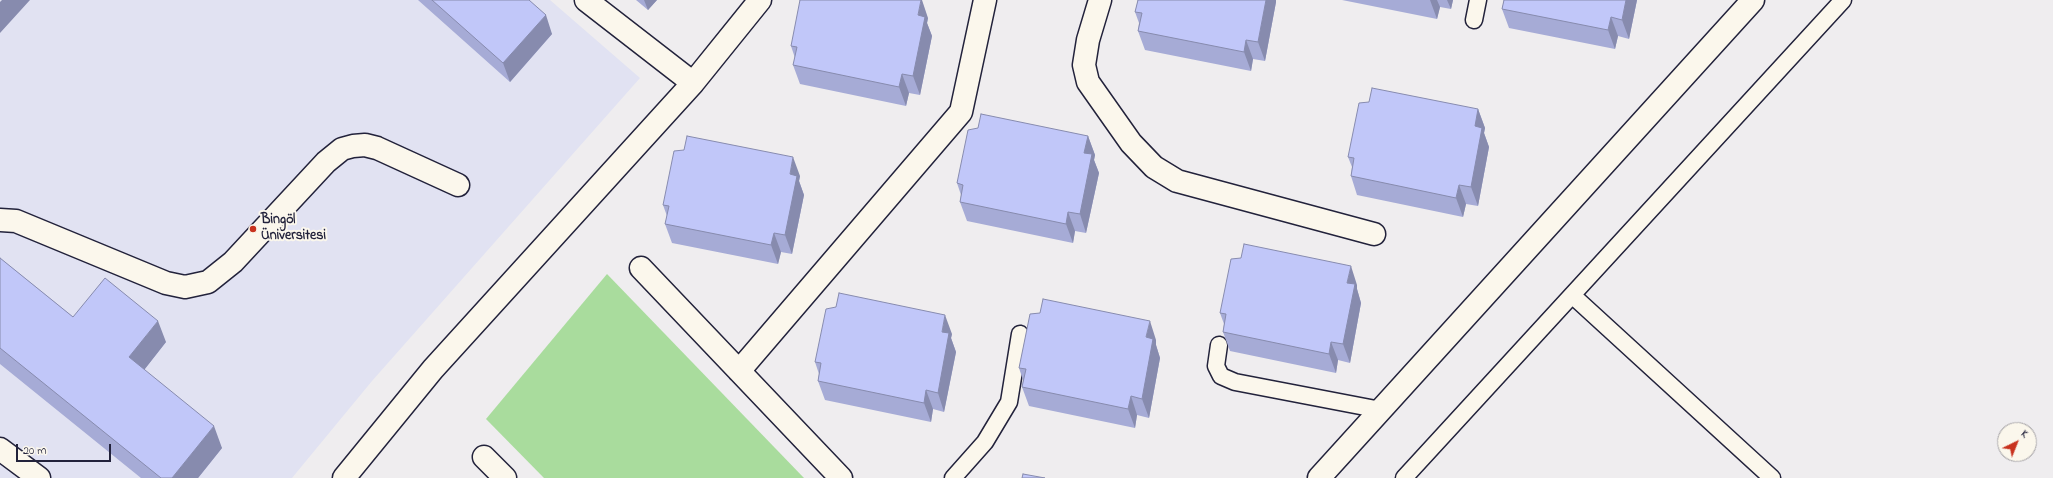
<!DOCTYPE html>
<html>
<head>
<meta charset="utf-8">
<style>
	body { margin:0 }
	#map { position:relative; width:2053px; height:478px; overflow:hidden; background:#efedef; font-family:"Indie Flower",sans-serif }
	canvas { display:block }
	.north { position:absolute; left:1997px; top:422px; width:40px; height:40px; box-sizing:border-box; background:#fbf7ec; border:1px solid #a4a2a5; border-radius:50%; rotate:43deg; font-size:11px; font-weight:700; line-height:16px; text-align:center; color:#22223b }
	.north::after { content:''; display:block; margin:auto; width:14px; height:18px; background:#c8321e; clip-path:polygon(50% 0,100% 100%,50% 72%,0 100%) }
	.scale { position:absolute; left:16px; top:444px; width:95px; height:18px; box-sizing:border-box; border:2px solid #22223b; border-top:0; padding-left:5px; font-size:12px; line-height:14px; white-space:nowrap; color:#22223b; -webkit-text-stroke:3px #fbf7ec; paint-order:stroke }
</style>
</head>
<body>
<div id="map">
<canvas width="2053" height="478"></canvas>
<div class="north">K</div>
<div class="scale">20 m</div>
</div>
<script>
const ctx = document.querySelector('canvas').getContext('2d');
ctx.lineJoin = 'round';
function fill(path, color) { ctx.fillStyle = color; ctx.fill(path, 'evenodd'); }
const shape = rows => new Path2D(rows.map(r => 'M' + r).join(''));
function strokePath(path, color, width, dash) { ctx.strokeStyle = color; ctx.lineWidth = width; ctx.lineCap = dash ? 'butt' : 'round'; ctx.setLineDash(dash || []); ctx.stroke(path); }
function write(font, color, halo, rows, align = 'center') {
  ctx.font = font + ' "Indie Flower",sans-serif'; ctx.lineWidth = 4; ctx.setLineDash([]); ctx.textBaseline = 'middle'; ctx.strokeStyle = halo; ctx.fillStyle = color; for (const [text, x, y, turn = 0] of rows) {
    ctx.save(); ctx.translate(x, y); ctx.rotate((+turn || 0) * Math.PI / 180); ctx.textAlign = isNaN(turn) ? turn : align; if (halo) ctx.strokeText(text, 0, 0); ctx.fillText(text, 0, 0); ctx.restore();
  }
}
fill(shape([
	[0,0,550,0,640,78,372,381,292,478,0,478]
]), '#e1e2f2');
fill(shape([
	[607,274,804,478,544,478,486,419]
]), '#a9dc9d');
const service = shape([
	[1474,20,1478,0],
	[1572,295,1772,478],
	[1219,345,1216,366,1221,376,1235,382,1381,410],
	[953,478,985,442,1009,402,1020,334],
	[1404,478,1843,0]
]);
const minor = shape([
	[586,0,693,83],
	[1100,0,1088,40,1084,65,1088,82,1131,143,1154,167,1177,181,1374,234],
	[0,220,16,221,166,283,185,287,208,282,233,262,326,162,342,149,353,146,365,145,377,148,458,185],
	[641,268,841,478],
	[739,371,961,112,985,0],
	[0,449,39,478],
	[484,457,505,478],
	[344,478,433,369,693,83,760,0],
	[1319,478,1753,0]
]);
strokePath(service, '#22223b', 19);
strokePath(minor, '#22223b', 25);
strokePath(service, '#fbf7ec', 16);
strokePath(minor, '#fbf7ec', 22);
fill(shape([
	[418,0,529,0,552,34,510,82],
	[636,0,657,0,648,10],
	[1138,0,1276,0,1276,2,1265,61,1253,59,1251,71,1145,50,1138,31,1139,23,1135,12],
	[1342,0,1453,0,1451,9,1440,7,1437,19],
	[1504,0,1637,0,1629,39,1618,36,1615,49,1509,28,1502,9],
	[928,18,927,23,932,36,920,95,909,93,906,106,800,84,793,65,795,58,791,46],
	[1478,109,1485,128,1484,133,1489,147,1478,206,1466,204,1463,217,1357,195,1351,176,1352,167,1348,157],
	[978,128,1088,136,1095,155,1094,160,1099,173,1086,233,1075,231,1073,243,967,221,960,202,961,195,957,183],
	[800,176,799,181,804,195,792,254,781,252,778,264,672,243,665,224,667,216,663,205],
	[0,258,73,317,166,342,144,370,222,448,198,478,141,478,0,364],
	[1357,285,1357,289,1361,303,1350,363,1338,360,1336,373,1230,351,1223,332,1224,324,1220,313],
	[952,334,951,338,956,352,944,412,933,409,931,422,825,400,818,381,819,374,815,362],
	[1156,340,1156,345,1160,358,1149,418,1137,415,1135,428,1029,406,1022,387,1023,380,1019,368]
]), '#a6abd6');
fill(shape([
	[2,0,30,0,0,33,0,2],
	[644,0,657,0,648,10],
	[921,0,922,0,928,18,927,23,932,36,920,95,913,76,918,15],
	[1266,0,1276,0,1276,2,1265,61,1258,42],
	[1430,0,1437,0,1440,7,1437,19],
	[1447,0,1453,0,1451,9],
	[1626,0,1637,0,1629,39,1622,20],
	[546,15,552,34,510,82,503,63],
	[1611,17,1618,36,1615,49,1608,30],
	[1246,40,1253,59,1251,71,1244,52],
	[902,74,909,93,906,106,899,87],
	[1478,109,1485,128,1484,133,1489,147,1478,206,1471,187,1475,126],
	[1088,136,1095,155,1094,160,1099,173,1086,233,1080,214,1084,153],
	[793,157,800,176,799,181,804,195,792,254,785,235,790,174],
	[1459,185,1466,204,1463,217,1456,198],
	[1068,212,1075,231,1073,243,1066,224],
	[774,233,781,252,778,264,771,245],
	[1351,266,1357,285,1357,289,1361,303,1350,363,1343,344,1347,283],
	[945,315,952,334,951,338,956,352,944,412,938,393,942,332],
	[158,321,166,342,137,379,129,357],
	[1150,321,1156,340,1156,345,1160,358,1149,418,1142,399,1146,337],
	[1331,342,1338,360,1336,373,1329,354],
	[926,390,933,409,931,422,924,403],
	[1131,396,1137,415,1135,428,1128,409],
	[214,426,222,448,198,478,172,478]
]), '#878bae');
const building = shape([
	[432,0,529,0,546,15,503,63,432,0],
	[800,0,921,0,918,15,925,17,913,76,902,74,899,87,793,65,797,47,791,46,800,0],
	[1138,0,1266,0,1258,42,1246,40,1244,52,1138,31,1142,13,1135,12,1138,0],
	[1504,0,1626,0,1622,20,1611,17,1608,30,1502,9,1504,0],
	[1372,88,1478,109,1475,126,1482,128,1471,187,1459,185,1456,198,1351,176,1354,158,1348,157,1359,103,1369,102,1372,88],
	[981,114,1088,136,1084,153,1092,154,1080,214,1068,212,1066,224,960,202,963,185,957,183,968,130,978,128,981,114],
	[687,136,793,157,790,174,797,176,785,235,774,233,771,245,665,224,669,206,663,205,674,151,684,150,687,136],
	[1244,244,1351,266,1347,283,1355,284,1343,344,1331,342,1329,354,1223,332,1226,314,1220,313,1231,259,1241,258,1244,244],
	[0,258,73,317,105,278,158,321,129,357,214,426,172,478,161,478,0,348,0,258],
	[839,293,945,315,942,332,949,333,938,393,926,390,924,403,818,381,821,363,815,362,826,309,836,307,839,293],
	[1043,299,1150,321,1146,337,1153,339,1142,399,1131,396,1128,409,1022,387,1026,369,1019,368,1030,314,1040,313,1043,299],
	[1023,474,1045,478,1022,478,1023,474]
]);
fill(building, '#c1c7f9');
strokePath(building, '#878bae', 1);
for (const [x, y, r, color] of [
	[253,229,4,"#c8321e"]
]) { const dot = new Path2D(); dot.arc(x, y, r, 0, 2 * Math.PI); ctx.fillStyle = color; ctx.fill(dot); strokePath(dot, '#fbf7ec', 1.5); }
write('bold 14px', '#22223b', '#fbf7ec', [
	["Bingöl",261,221],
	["Üniversitesi",261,237]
], 'left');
</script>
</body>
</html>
